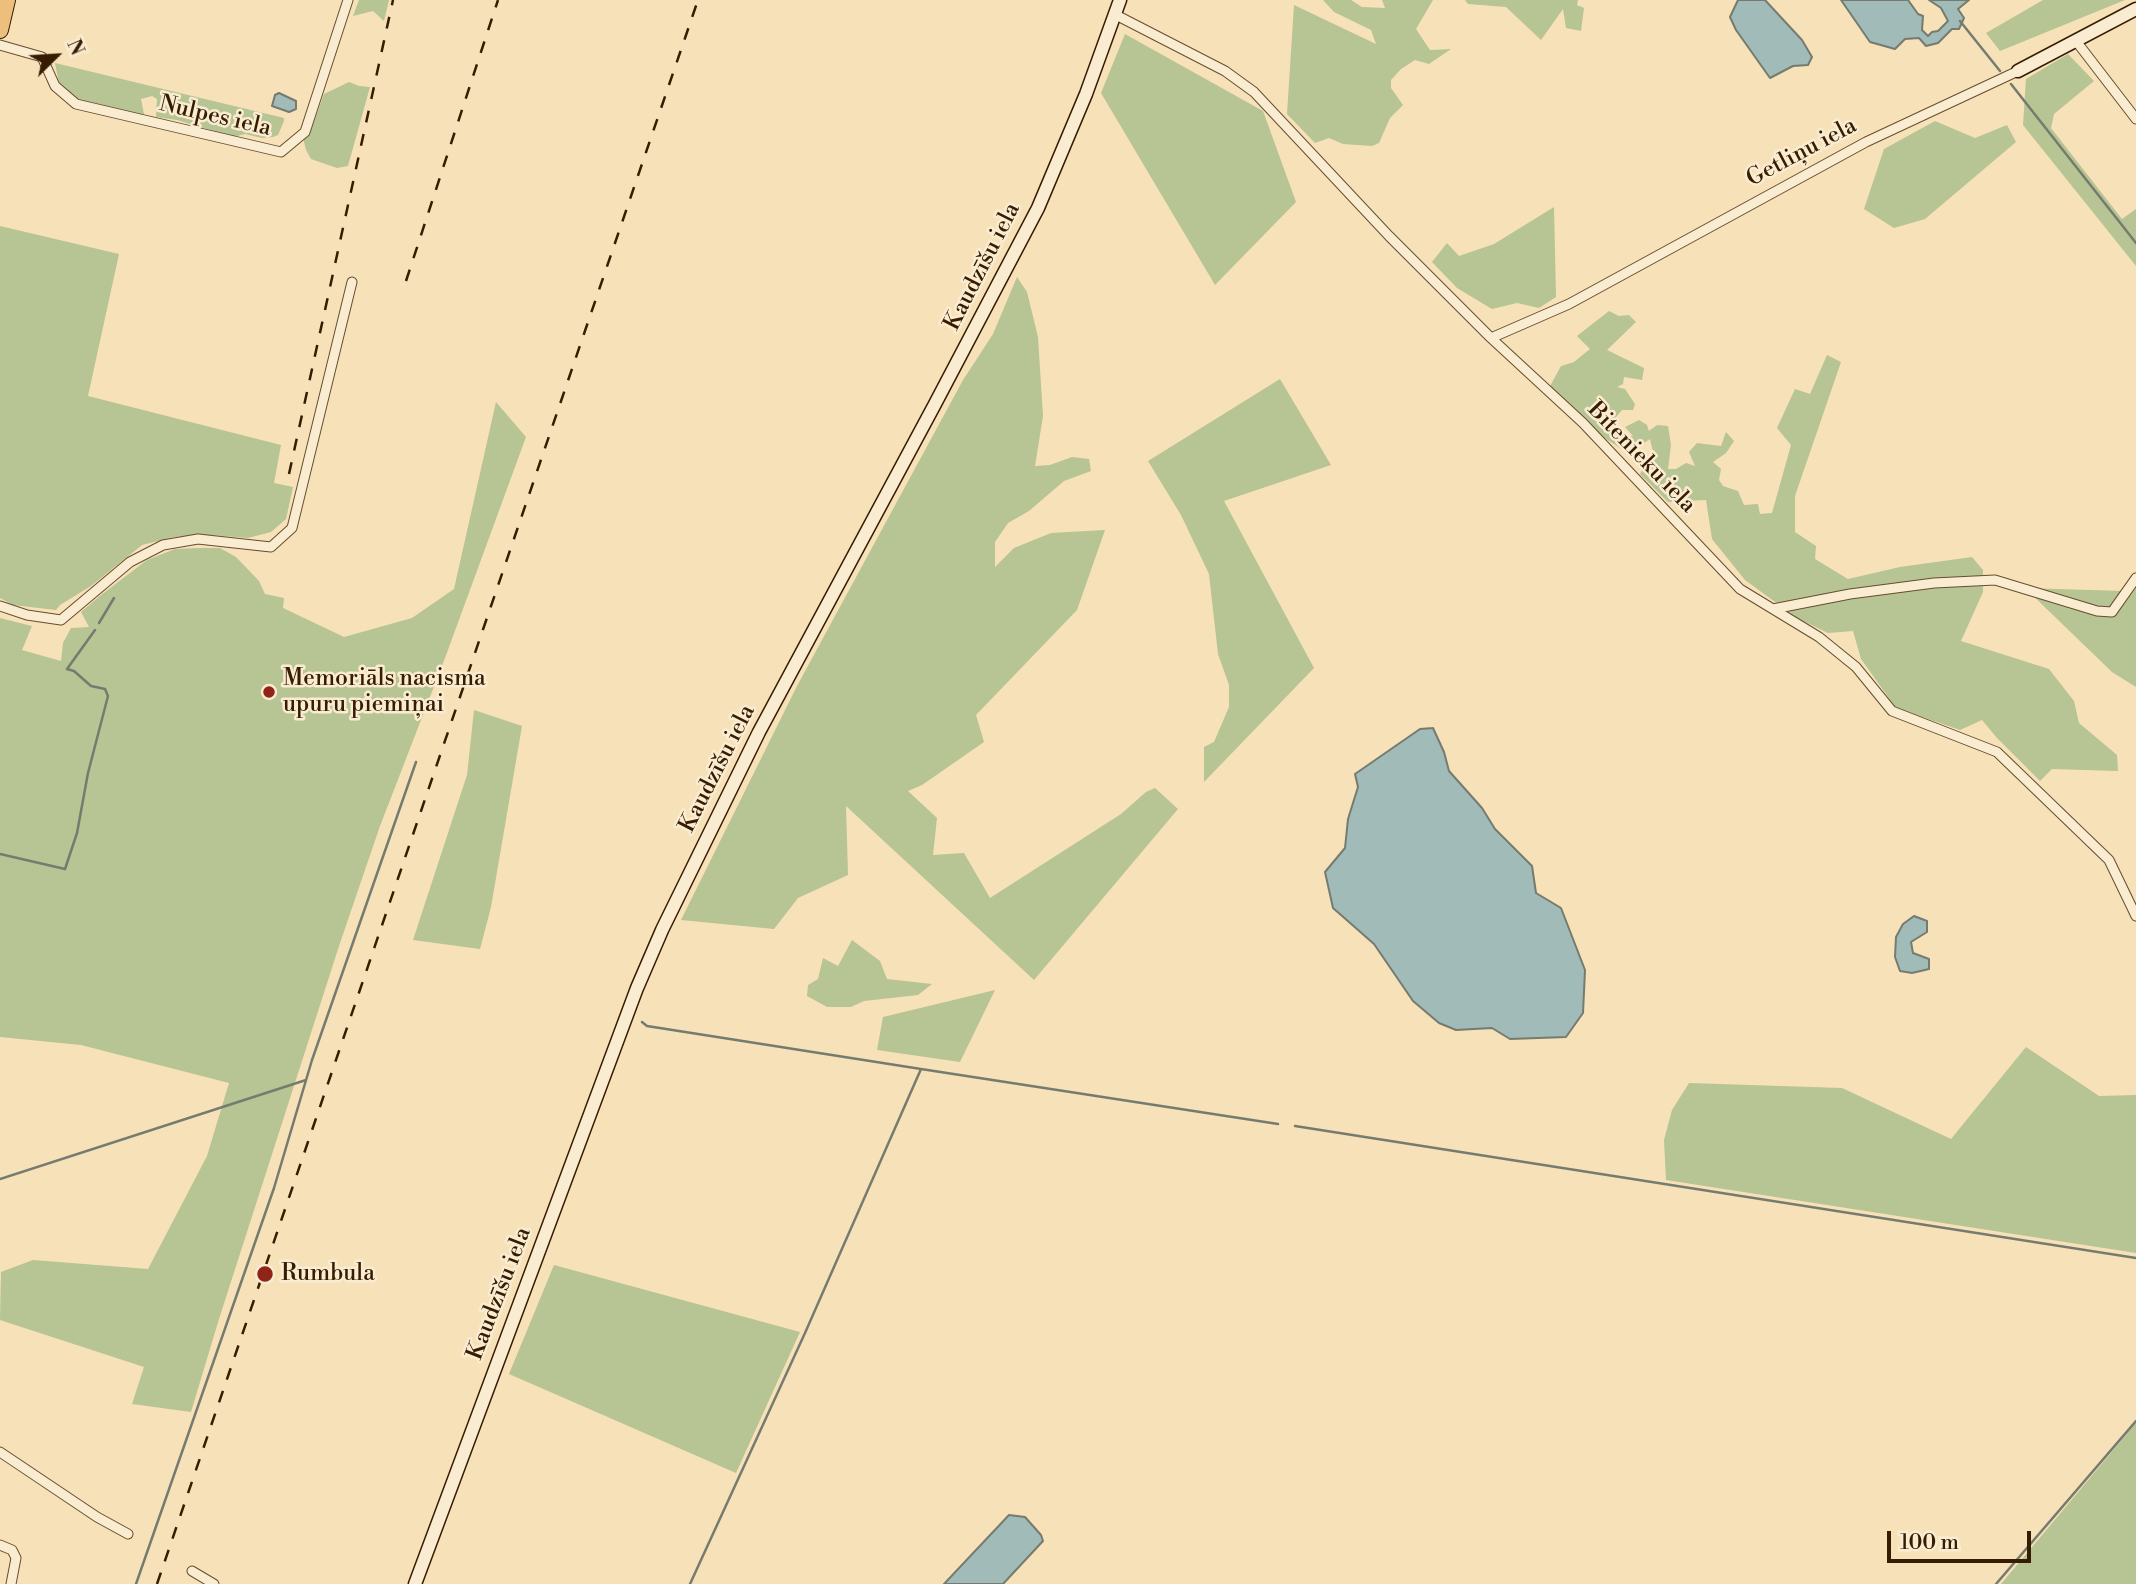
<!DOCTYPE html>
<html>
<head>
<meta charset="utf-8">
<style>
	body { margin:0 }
	#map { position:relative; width:2136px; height:1584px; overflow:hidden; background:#f7e1b8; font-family:"Libre Bodoni",serif }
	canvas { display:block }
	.north { position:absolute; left:21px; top:21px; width:70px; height:70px; -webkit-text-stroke:5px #faecd1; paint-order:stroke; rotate:66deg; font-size:19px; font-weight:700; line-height:28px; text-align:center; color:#361c01 }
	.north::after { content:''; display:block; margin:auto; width:24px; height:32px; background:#361c01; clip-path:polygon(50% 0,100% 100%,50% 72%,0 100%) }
	.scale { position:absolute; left:1887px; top:1531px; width:144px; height:32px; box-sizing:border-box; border:4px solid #361c01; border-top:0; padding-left:9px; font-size:21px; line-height:24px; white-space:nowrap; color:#361c01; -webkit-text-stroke:5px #faecd1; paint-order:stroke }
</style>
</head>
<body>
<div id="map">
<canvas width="2136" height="1584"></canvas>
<div class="north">N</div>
<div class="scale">100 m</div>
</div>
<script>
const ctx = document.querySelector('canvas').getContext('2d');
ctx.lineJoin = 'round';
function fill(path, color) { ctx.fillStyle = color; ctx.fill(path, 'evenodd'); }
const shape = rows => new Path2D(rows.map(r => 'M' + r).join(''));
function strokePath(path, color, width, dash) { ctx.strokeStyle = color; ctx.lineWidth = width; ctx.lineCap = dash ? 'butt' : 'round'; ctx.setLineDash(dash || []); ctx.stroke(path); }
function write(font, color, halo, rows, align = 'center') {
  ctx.font = font + ' "Libre Bodoni",serif'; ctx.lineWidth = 5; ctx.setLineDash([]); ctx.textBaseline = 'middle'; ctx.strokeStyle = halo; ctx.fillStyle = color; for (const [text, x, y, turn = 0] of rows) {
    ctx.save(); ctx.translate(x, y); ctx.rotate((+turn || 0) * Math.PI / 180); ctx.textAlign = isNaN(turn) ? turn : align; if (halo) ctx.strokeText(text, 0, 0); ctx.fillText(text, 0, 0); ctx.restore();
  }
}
fill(shape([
	[359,0,389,0,384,21,373,11,353,16],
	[1323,0,1351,0,1362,7,1385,8,1382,0,1433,0,1416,29,1430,50,1451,49,1429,64,1415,60,1401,69,1391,80,1391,88,1403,105,1390,118,1379,143,1372,146,1343,144,1329,138,1315,143,1287,114,1294,5,1376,44,1371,30,1334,12],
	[1465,0,1578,0,1577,5,1584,8,1581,31,1566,28,1563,9,1541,40,1506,7,1468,4],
	[2043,0,2125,0,2000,51,1986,33],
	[1125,34,1263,111,1296,202,1215,285,1101,93],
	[2068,54,2094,81,2054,114,2051,128,2122,219,2136,209,2136,266,2023,125,2026,79],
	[55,63,284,118,284,121,278,135,273,137,262,138,245,134,233,137,177,120,156,117,157,99,152,96,141,99,144,114,137,116,76,100,59,83],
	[349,82,359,86,370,87,348,166,337,168,311,159,306,150,303,138,312,127,324,94],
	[1935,121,1975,138,2007,125,2016,142,1925,219,1894,228,1864,209,1884,149],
	[1554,207,1556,297,1539,308,1517,303,1492,309,1457,288,1432,262,1447,243,1459,256,1494,244],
	[0,226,119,254,88,396,281,445,274,483,293,487,286,519,271,532,248,538,211,535,174,537,142,545,91,586,60,605,56,610,13,605,0,598],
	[1017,277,1027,292,1038,337,1043,416,1035,466,1050,465,1072,457,1089,459,1091,471,1064,481,1029,511,1008,523,995,542,995,567,1014,548,1051,533,1105,530,1077,610,976,715,984,742,922,785,908,791,937,818,933,855,964,853,990,898,1121,814,1146,792,1155,788,1178,809,1034,980,846,806,848,875,798,898,774,929,681,920,797,686,963,380,993,334],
	[1609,311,1619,316,1629,315,1636,322,1607,350,1644,368,1642,380,1624,377,1623,384,1617,387,1625,389,1635,404,1633,410,1622,410,1612,422,1611,427,1603,431,1627,437,1633,436,1625,427,1639,420,1647,425,1649,431,1657,425,1668,426,1671,445,1668,469,1676,469,1686,463,1695,466,1689,452,1697,443,1721,446,1726,432,1734,441,1726,453,1713,462,1721,469,1719,480,1723,486,1738,491,1744,505,1758,504,1760,514,1772,513,1791,445,1777,428,1795,389,1810,394,1827,355,1841,362,1795,496,1795,532,1816,546,1815,559,1848,579,1900,567,1972,557,1983,570,1983,592,1961,641,2049,669,2074,701,2079,723,2117,755,2118,771,2052,769,2040,781,1997,738,1982,720,1960,730,1896,708,1861,659,1853,631,1828,633,1797,618,1745,580,1712,539,1706,500,1668,502,1640,474,1653,452,1650,439,1628,453,1595,432,1549,388,1561,366,1574,362,1590,349,1577,336],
	[1280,379,1331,465,1224,501,1314,668,1204,782,1204,747,1214,742,1229,707,1229,685,1218,654,1209,574,1181,515,1148,461],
	[496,402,526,437,445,658,380,826,339,946,219,1319,191,1412,132,1404,144,1367,0,1320,1,1272,33,1260,148,1269,207,1156,229,1083,81,1045,0,1037,0,618,32,626,22,650,61,661,63,643,71,628,89,627,81,612,101,595,147,560,175,549,198,548,220,548,236,557,259,581,265,594,284,598,283,608,344,637,412,618,454,589],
	[2136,576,2136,687,2112,672,2025,588,2123,591],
	[474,710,522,726,491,907,480,949,413,940,467,775],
	[852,940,880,961,887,979,932,984,918,995,864,1001,851,1007,827,1007,807,996,808,985,818,979,823,958,838,966],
	[995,990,960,1062,877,1050,883,1017],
	[2026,1047,2099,1096,2136,1095,2136,1253,1666,1180,1664,1140,1672,1110,1689,1083,1842,1088,1951,1139],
	[554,1265,800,1332,736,1473,509,1374],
	[2136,1423,2136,1584,2001,1584]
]), '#b7c493');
const water = shape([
	[1738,0,1765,0,1802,40,1812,57,1808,65,1793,66,1770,78,1736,30,1730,17,1738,0],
	[1841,0,1908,0,1918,14,1923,16,1922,30,1928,36,1932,32,1938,31,1948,21,1941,8,1929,0,1969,0,1958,9,1964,18,1959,29,1952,29,1938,43,1926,46,1919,38,1905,39,1895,49,1870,42,1841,0],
	[279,93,296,101,296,109,289,112,272,106,275,95,279,93],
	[1433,728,1444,752,1449,771,1482,808,1495,829,1532,866,1536,893,1561,908,1585,970,1583,1013,1566,1037,1510,1039,1492,1028,1456,1030,1439,1023,1413,1001,1374,944,1333,908,1325,872,1345,848,1348,819,1358,787,1355,774,1420,729,1433,728],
	[1914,916,1927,921,1927,932,1911,942,1913,953,1929,959,1929,969,1912,973,1900,971,1895,957,1896,937,1903,924,1914,916],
	[1009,1515,1025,1517,1041,1535,1043,1541,1003,1584,944,1584,1009,1515]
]);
fill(water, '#a1bbb9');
strokePath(water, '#767b6f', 2);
strokePath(shape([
	[1960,21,2000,71],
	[2011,84,2136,243],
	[99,623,114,598],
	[0,854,65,869,77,833,88,773,108,696,105,689,91,686,74,671,67,669,95,630],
	[642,1022,647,1026,921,1069],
	[1295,1126,2136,1258],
	[0,1179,306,1080],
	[136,1584,274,1188,312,1060,416,762],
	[690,1584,805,1333,921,1069,1278,1124],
	[1996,1584,2136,1421]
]), '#767b6f', 2.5);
const street = shape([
	[1116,15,1225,71,1254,92,1389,236,1491,338,1583,423,1740,589,1819,637,1856,667,1892,711,1997,752,2109,860,2136,916],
	[2076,41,2136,119],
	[0,45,42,57,55,86,76,104,281,152,305,132,348,0],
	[1491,338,1569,304,1866,142,2018,71],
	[0,606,27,615,61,620,130,562,163,545,198,539,271,547,292,528,352,282],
	[1773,609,1850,594,1934,583,1995,580,2097,611,2112,612,2136,578],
	[0,1452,97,1517,128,1534],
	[0,1545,12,1550,16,1558,11,1584],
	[192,1571,214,1584]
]);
const secondary = shape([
	[2018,71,2136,9],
	[415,1584,637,988,662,930,759,732,935,404,1038,208,1086,94,1120,0]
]);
const highway = shape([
	[0,30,7,0]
]);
strokePath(street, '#664d2f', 11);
strokePath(secondary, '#361c01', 15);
strokePath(highway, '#361c01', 18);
strokePath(street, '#faecd1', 9);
strokePath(secondary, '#faecd1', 12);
strokePath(highway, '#ecc07c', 16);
strokePath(shape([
	[406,281,498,0],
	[289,474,393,0],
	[157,1584,698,0]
]), '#361c01', 2.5, [12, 12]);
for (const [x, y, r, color] of [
	[269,692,7,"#8f2418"],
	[265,1274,9,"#8f2418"]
]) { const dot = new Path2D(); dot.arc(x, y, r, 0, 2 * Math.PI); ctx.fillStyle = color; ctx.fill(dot); strokePath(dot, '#faecd1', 2.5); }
write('23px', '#361c01', '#faecd1', [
	["Nulpes iela",215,117,13],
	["Getliņu iela",1802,153,-28],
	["Kaudzīšu iela",983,267,-63],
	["Bitenieku iela",1641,458,46],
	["Kaudzīšu iela",718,769,-63],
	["Kaudzīšu iela",500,1294,-69]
]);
write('23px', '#361c01', '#faecd1', [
	["Memoriāls nacisma",283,679],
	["upuru piemiņai",283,705],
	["Rumbula",281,1274]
], 'left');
</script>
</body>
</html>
